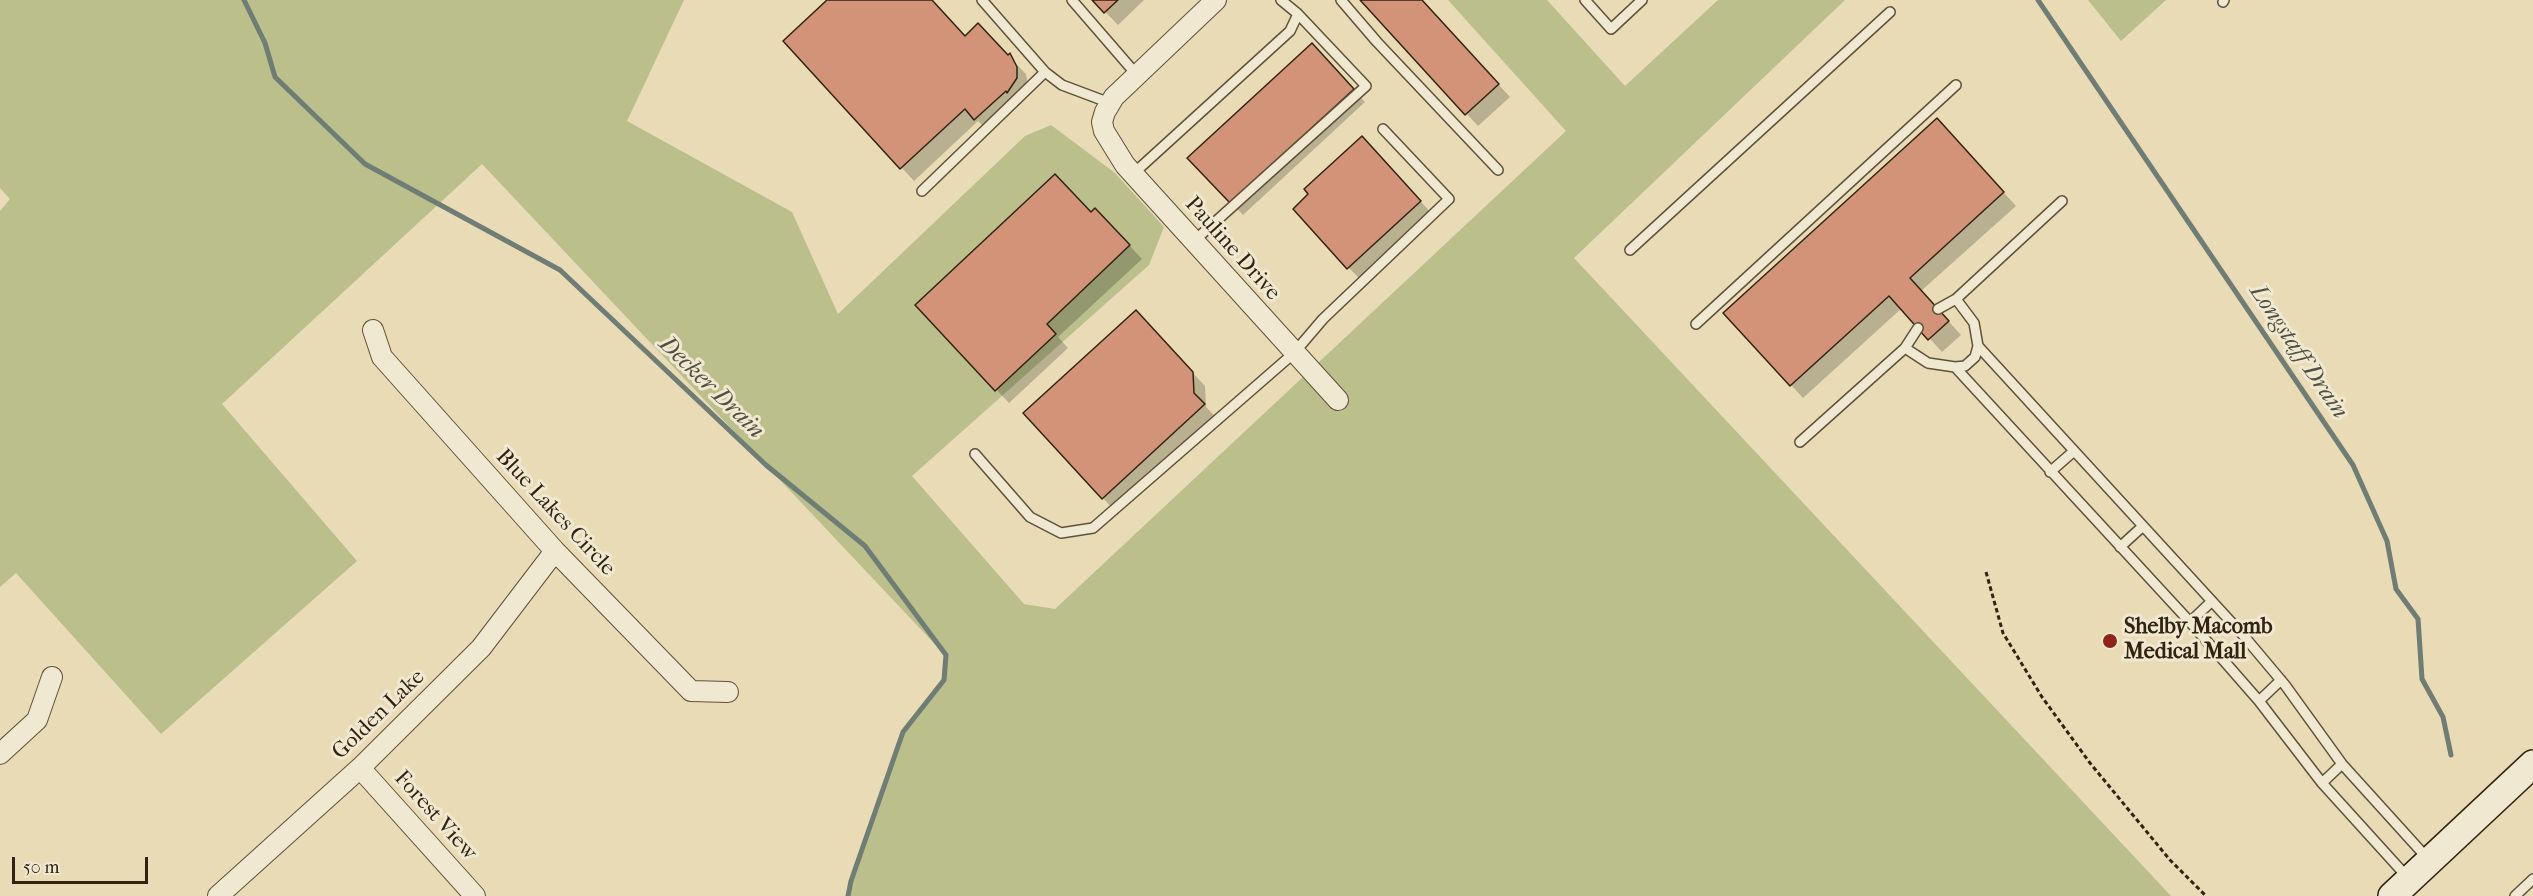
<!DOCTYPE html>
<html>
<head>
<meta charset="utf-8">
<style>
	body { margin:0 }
	#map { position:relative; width:2533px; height:896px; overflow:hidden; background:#e8dbb6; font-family:"IM FELL French Canon",serif }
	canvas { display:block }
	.scale { position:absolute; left:12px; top:857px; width:136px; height:27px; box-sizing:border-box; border:3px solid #322310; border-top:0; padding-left:8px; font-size:18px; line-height:21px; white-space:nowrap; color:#322310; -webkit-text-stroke:4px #f0e8d0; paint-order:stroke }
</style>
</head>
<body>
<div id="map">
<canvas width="2533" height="896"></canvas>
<div class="scale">50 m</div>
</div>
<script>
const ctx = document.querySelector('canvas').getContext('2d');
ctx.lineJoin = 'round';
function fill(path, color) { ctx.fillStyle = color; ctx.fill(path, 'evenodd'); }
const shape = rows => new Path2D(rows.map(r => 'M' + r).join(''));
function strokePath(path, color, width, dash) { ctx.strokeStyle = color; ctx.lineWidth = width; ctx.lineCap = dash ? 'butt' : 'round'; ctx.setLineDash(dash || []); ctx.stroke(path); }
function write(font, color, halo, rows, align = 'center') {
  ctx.font = font + ' "IM FELL French Canon",serif'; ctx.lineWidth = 6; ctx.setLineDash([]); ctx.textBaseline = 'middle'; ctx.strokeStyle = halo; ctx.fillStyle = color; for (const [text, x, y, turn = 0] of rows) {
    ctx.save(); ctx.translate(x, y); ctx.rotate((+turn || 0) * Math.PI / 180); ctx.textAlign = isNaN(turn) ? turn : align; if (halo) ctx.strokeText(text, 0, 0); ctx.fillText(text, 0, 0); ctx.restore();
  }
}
fill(shape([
	[0,0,684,0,627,121,792,212,838,314,1025,136,1051,125,1115,173,1164,227,1149,265,912,476,1024,604,1055,609,1566,131,1448,0,1547,0,1625,86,1718,0,1845,0,1574,258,2171,896,848,896,851,881,903,732,944,680,945,655,482,164,222,404,357,561,161,734,16,573,0,587,0,211,10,199,0,188],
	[2088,0,2166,0,2121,41]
]), '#babf8b');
fill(shape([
	[830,0,930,0,966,38,978,25,1026,74,1029,91,1021,104,1019,103,988,131,978,121,914,181,785,41],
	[1094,0,1144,0,1118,25],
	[1362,0,1421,0,1510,97,1478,126],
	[1324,58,1365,102,1243,215,1231,202],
	[1950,133,2016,206,1921,291,1961,335,1942,352,1902,308,1803,398,1725,313],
	[1375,151,1432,214,1361,280,1348,267],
	[1108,222,1142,259,1058,337,1068,348,1009,403,917,305],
	[1148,324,1205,386,1206,407,1217,418,1115,511,1025,413]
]), '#0003');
strokePath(shape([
	[244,0,265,43,275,77,365,164,560,270,766,465,865,546,946,655,944,680,903,732,851,881,848,896],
	[2038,0,2353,465,2387,541,2396,589,2418,619,2422,679,2443,717,2451,755]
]), '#707d74', 5);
const building = shape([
	[827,0,932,0,965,36,978,23,1008,55,1010,53,1017,67,1017,78,1007,93,1006,91,974,120,965,109,900,169,783,41,827,0],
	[1092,0,1118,0,1104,13,1092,0],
	[1360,0,1422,0,1499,84,1465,115,1360,0],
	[1312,43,1354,89,1230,203,1187,158,1312,43],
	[1937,118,2004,192,1910,278,1949,321,1928,340,1889,296,1790,386,1723,313,1937,118],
	[1362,136,1421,201,1347,269,1293,209,1308,194,1304,189,1362,136],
	[1055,174,1091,212,1095,208,1130,245,1047,324,1056,334,995,391,915,305,1055,174],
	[1136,310,1193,372,1194,393,1205,404,1102,499,1023,413,1136,310]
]);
fill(building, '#d29379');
strokePath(building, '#322310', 1.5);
const lane = shape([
	[982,0,1045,72,1062,85,1110,103],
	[1072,0,1136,74],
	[1341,0,1377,42,1498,170],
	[1585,0,1611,29,1642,0],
	[2223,2,2224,0],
	[1133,174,1290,31,1298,14,1281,0],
	[922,191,1045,72],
	[1194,241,1366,86,1298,14],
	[1630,250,1890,12],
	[1956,299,1974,323,1978,346,2243,635,2285,685,2342,764,2428,859],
	[1938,309,1956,299,2062,201],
	[1696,324,1956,85],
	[1905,348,1928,363,1955,367,2190,622,2259,701,2322,783,2409,879],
	[1955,367,1965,366,1975,357,1978,346],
	[1800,442,1905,348,1918,328],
	[975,454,1030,517,1061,533,1093,528,1294,353,1323,319,1449,199,1383,129],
	[2050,472,2074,451],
	[2120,547,2143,526],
	[2190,622,2212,601],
	[2259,701,2281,680],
	[2322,783,2342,764],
	[2515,896,2533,879]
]);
const street = shape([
	[1216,0,1114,97,1105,112,1102,122,1104,131,1125,165,1338,400],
	[373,330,382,357,555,551,691,691,728,692],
	[0,754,37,720,52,677],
	[360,768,475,896],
	[218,896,360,768,481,648,555,551]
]);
const secondary = shape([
	[2392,896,2533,764]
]);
strokePath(lane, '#60513a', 12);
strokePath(street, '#60513a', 22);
strokePath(secondary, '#322310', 30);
strokePath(shape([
	[1986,572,2003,633,2042,697,2090,763,2170,860,2206,896]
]), '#322310', 3, [4.5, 3]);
strokePath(lane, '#f0e8d0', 9);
strokePath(street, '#f0e8d0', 20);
strokePath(secondary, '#f0e8d0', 27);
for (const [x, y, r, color] of [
	[2110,641,8,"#8f2418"]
]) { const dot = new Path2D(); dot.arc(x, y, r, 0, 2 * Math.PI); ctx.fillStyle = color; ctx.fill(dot); strokePath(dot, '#f0e8d0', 2); }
write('22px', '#322310', '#f0e8d0', [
	["Pauline Drive",1232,249,48],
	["Blue Lakes Circle",555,513,47],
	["Golden Lake",379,715,-44],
	["Forest View",435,816,48]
]);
write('bold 22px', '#322310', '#f0e8d0', [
	["Shelby Macomb",2124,628],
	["Medical Mall",2124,653]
], 'left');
write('italic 24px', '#515042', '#f0e8d0', [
	["Longstaff Drain",2298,352,56],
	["Decker Drain",711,388,44]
]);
</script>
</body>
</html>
